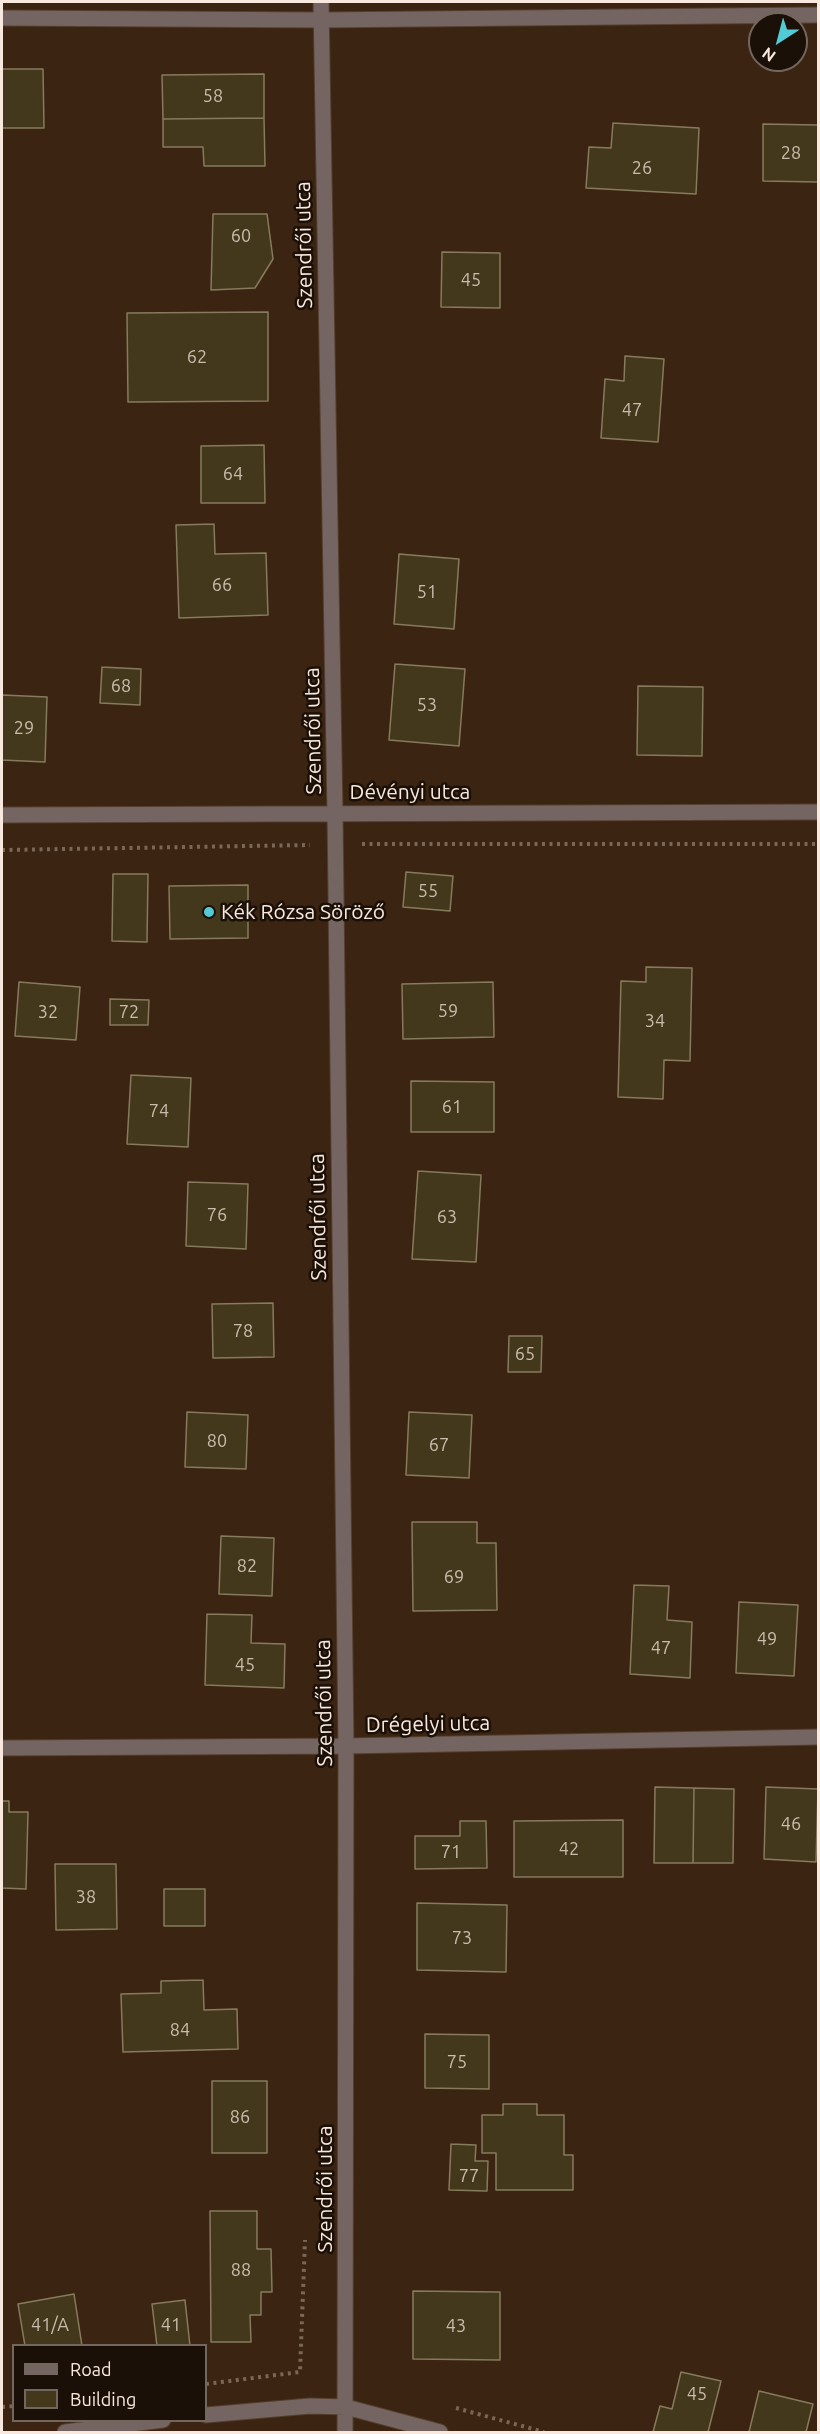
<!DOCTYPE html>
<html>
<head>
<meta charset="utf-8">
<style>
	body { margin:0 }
	#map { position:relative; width:820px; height:2434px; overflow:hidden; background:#3b2411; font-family:Ubuntu,sans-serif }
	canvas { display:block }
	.frame { position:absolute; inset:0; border:3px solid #f8e8dd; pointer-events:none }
	.legend { position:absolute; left:12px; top:2344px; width:195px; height:78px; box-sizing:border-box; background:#1b1008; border:2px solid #73665d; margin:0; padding:8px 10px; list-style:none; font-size:18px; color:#f8e8dd }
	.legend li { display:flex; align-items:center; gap:12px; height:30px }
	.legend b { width:30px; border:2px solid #73665d }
	.north { position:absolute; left:748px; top:12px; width:60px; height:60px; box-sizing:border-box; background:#1b1008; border:2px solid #73665d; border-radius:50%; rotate:216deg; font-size:16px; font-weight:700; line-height:24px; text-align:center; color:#f8e8dd }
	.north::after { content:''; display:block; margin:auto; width:21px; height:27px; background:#52cbd7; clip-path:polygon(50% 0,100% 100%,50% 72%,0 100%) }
</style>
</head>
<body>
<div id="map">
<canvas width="820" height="2434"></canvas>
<div class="frame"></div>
<ul class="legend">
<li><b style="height:8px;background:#756562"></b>Road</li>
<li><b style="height:16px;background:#43381c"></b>Building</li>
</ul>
<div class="north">N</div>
</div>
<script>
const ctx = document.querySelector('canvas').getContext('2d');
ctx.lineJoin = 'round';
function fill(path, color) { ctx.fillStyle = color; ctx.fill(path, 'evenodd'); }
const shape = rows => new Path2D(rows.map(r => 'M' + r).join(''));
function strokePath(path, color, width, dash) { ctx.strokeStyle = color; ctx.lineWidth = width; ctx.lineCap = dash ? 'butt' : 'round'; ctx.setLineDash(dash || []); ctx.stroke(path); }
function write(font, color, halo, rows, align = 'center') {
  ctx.font = font + ' Ubuntu,sans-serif'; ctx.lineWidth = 5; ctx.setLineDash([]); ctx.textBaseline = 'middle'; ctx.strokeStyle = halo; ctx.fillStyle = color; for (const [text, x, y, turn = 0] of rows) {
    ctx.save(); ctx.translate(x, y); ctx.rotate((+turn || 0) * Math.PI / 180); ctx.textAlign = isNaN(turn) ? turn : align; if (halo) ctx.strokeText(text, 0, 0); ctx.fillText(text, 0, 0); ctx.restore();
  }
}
const building = shape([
	[2,69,43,69,44,128,2,128,2,69],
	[264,74,264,118,163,119,162,75,264,74],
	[264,118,265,166,204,166,203,147,163,147,163,119,264,118],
	[613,123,699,128,696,194,586,188,589,147,611,148,613,123],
	[763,124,818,125,818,182,763,181,763,124],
	[213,214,267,214,273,259,255,288,211,290,213,214],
	[442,252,500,253,500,308,441,307,442,252],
	[268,312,268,401,128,402,127,313,268,312],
	[625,356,664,359,658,442,601,438,605,379,624,381,625,356],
	[264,445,265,503,201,503,201,446,264,445],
	[214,524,215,554,266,553,268,615,179,618,176,525,214,524],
	[399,554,459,559,454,629,394,624,399,554],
	[395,664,465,669,459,746,389,740,395,664],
	[102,667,141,669,140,705,100,703,102,667],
	[638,686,703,687,702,756,637,755,638,686],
	[2,695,47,697,45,762,2,760,2,695],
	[406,872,453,876,450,911,403,907,406,872],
	[113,874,148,874,147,942,112,941,113,874],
	[248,885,248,938,170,939,169,886,248,885],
	[646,967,692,968,690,1061,664,1060,663,1099,618,1097,621,981,646,982,646,967],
	[19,982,80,987,76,1040,15,1036,19,982],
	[493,982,494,1037,403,1039,402,984,493,982],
	[110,999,149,1000,148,1025,110,1025,110,999],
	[131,1075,191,1078,188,1147,127,1144,131,1075],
	[411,1081,494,1082,494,1132,411,1132,411,1081],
	[418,1171,481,1175,476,1262,412,1259,418,1171],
	[188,1182,248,1184,246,1249,186,1246,188,1182],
	[273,1303,274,1357,213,1358,212,1304,273,1303],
	[509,1336,542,1336,541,1372,508,1372,509,1336],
	[187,1412,248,1415,246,1469,185,1467,187,1412],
	[409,1412,472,1415,469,1478,406,1475,409,1412],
	[412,1522,477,1522,477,1543,496,1543,497,1610,413,1611,412,1522],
	[221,1536,274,1538,272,1596,219,1594,221,1536],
	[634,1585,669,1586,667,1620,692,1622,690,1678,630,1674,634,1585],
	[739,1602,798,1605,794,1676,736,1673,739,1602],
	[207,1614,252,1615,251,1643,285,1644,284,1688,205,1685,207,1614],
	[655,1787,694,1788,693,1863,654,1863,655,1787],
	[766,1787,818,1789,816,1862,764,1859,766,1787],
	[694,1788,734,1789,733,1863,693,1863,694,1788],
	[2,1801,9,1801,9,1812,28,1812,26,1889,2,1888,2,1801],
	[623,1820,623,1877,514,1877,514,1821,623,1820],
	[460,1821,486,1821,487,1868,415,1869,415,1836,460,1836,460,1821],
	[55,1864,116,1864,117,1929,56,1930,55,1864],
	[164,1889,205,1889,205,1926,164,1926,164,1889],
	[417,1903,507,1905,506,1972,417,1970,417,1903],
	[203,1980,204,2010,237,2009,238,2049,123,2052,121,1994,161,1993,161,1981,203,1980],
	[425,2034,489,2035,489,2089,425,2088,425,2034],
	[212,2081,267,2081,267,2153,212,2153,212,2081],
	[503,2104,537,2104,537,2115,564,2115,564,2155,573,2155,573,2190,496,2190,496,2153,482,2153,482,2115,503,2115,503,2104],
	[451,2144,476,2145,475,2161,488,2161,487,2191,449,2190,451,2144],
	[210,2211,257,2211,257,2249,271,2249,272,2292,261,2292,261,2315,250,2315,251,2342,211,2342,210,2211],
	[413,2291,500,2292,500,2360,413,2359,413,2291],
	[74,2294,82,2346,25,2346,18,2304,74,2294],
	[185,2300,190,2346,157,2346,152,2304,185,2300],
	[681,2372,721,2381,708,2432,653,2432,660,2406,672,2409,681,2372],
	[759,2391,813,2404,806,2432,749,2432,759,2391]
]);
fill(building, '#43381c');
strokePath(building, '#877b5d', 1.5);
const street = shape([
	[321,2,335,813,346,1746,345,2432],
	[2,18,321,20,818,15],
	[2,815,818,812],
	[2,1748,346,1746,818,1737],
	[206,2415,310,2406,346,2407,440,2432],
	[65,2432,163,2420]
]);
strokePath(street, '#553f2e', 17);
strokePath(shape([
	[362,844,818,844],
	[2,850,310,845],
	[206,2384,300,2372,305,2240],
	[2,2407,14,2406],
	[456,2408,544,2432]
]), '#7b6757', 4, [3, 4.5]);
strokePath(street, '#756562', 15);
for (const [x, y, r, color] of [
	[209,912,6,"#52cbd7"]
]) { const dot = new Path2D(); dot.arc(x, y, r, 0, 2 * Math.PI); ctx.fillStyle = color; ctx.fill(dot); strokePath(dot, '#1b1008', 2); }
write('18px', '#cbbcad', null, [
	["58",213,96],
	["28",791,153],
	["26",642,168],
	["60",241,236],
	["45",471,280],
	["62",197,357],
	["47",632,410],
	["64",233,474],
	["66",222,585],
	["51",427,592],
	["68",121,686],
	["53",427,705],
	["29",24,728],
	["55",428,891],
	["59",448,1011],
	["32",48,1012],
	["72",129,1012],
	["34",655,1021],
	["61",452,1107],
	["74",159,1111],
	["76",217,1215],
	["63",447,1217],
	["78",243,1331],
	["65",525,1354],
	["80",217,1441],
	["67",439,1445],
	["82",247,1566],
	["69",454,1577],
	["49",767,1639],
	["47",661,1648],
	["45",245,1665],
	["46",791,1824],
	["42",569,1849],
	["71",451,1852],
	["38",86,1897],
	["73",462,1938],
	["84",180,2030],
	["75",457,2062],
	["86",240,2117],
	["77",469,2176],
	["88",241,2270],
	["41/A",50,2325],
	["41",171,2325],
	["43",456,2326],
	["45",697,2394]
]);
write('21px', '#f8e8dd', '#1b1008', [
	["Szendrői utca",304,245,-91],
	["Szendrői utca",313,731,-91],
	["Dévényi utca",410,792],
	["Szendrői utca",318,1217,-91],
	["Szendrői utca",324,1703,-91],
	["Drégelyi utca",428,1724,-1],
	["Szendrői utca",325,2189,-90]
]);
write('21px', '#f8e8dd', '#1b1008', [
	["Kék Rózsa Söröző",221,912]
], 'left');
</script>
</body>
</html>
